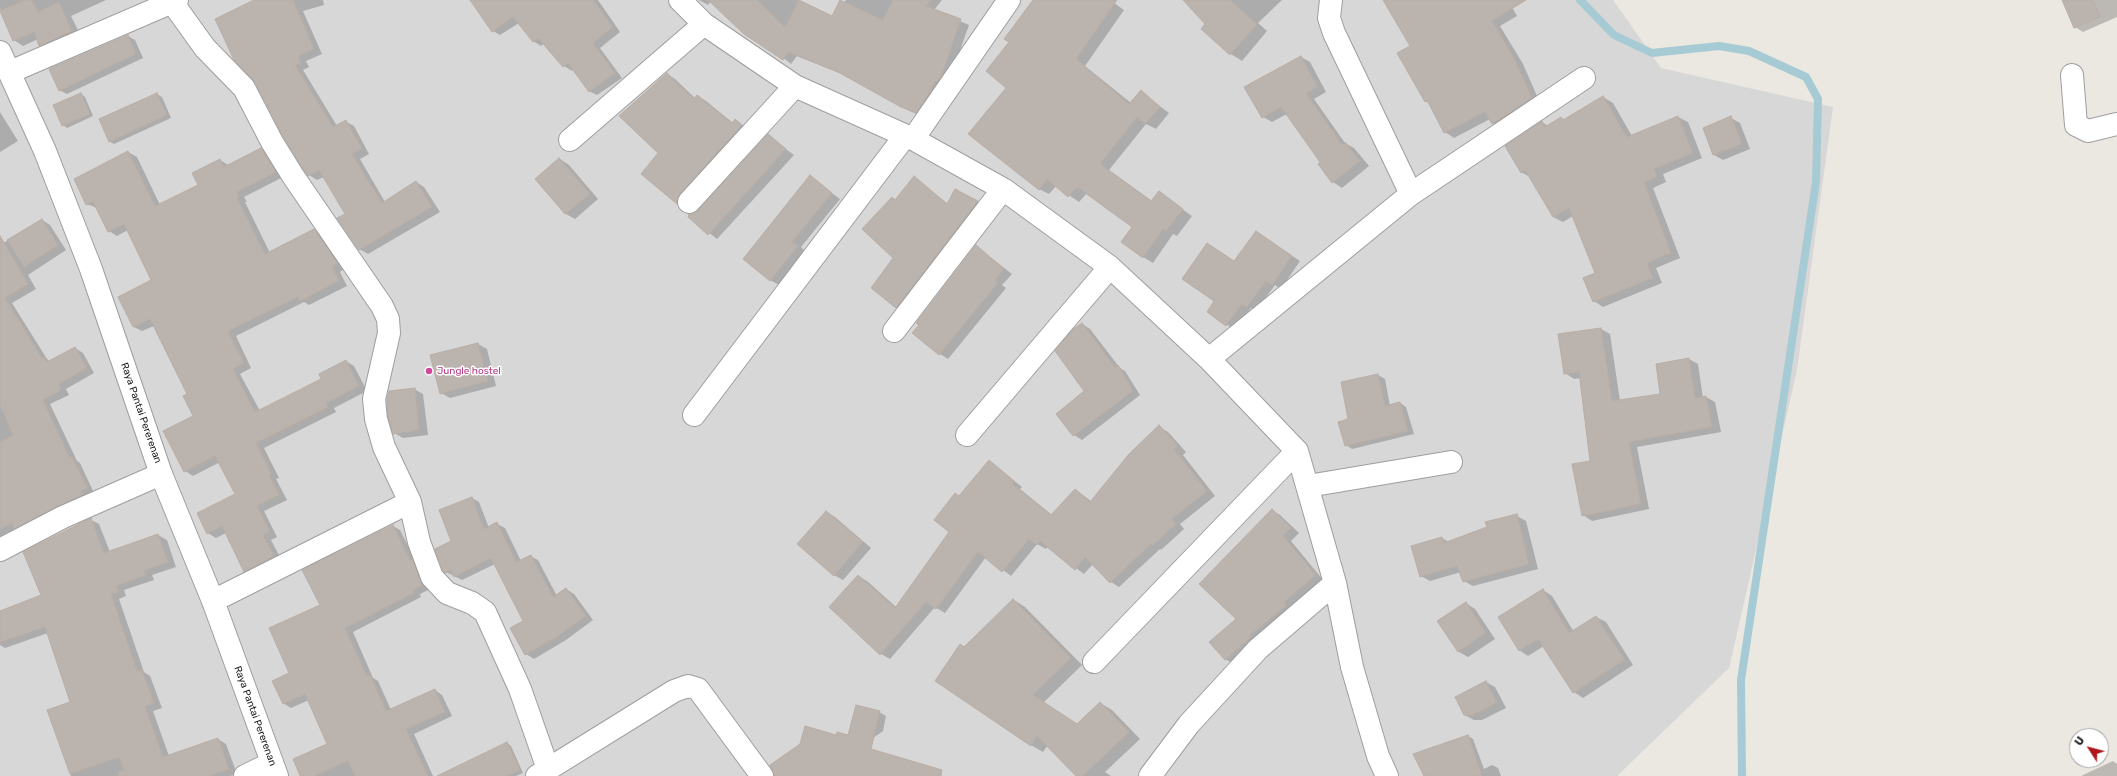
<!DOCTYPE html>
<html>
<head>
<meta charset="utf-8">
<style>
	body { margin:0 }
	#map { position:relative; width:2117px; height:776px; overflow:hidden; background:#ebe7e1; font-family:Rubik,sans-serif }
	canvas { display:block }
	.north { position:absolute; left:2069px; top:728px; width:40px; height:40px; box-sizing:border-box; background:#fff; border:1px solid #a3a3a3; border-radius:50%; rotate:306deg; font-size:11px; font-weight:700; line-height:16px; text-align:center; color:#1a1a1a }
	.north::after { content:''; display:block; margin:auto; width:14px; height:18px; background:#ae171b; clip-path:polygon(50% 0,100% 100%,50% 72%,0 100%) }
</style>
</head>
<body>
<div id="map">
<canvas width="2117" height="776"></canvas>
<div class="north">U</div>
</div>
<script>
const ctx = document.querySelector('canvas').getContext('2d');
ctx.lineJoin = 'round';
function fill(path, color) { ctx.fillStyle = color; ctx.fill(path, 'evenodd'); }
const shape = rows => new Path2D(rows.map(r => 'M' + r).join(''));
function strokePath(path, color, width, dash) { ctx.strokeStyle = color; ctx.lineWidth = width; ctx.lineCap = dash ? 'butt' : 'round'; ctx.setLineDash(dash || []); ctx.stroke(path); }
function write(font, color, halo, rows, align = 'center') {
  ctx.font = font + ' Rubik,sans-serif'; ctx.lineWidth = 3; ctx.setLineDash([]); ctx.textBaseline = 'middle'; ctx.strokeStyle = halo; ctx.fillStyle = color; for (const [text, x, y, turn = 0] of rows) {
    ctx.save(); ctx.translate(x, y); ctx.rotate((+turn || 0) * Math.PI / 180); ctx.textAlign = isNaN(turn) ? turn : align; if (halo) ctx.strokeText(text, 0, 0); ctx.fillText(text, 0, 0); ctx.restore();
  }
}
fill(shape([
	[0,0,1613,0,1661,68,1833,107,1797,370,1729,668,1617,776,0,776]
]), '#d8d7d7');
fill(shape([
	[0,0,106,0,71,16,81,36,49,50,40,45,38,39,23,46,14,40,0,9],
	[257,0,323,0,324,5,303,11,322,54,306,61,309,67,303,70,337,126,346,122,354,126,369,154,360,159,385,202,416,182,424,187,440,212,368,254,359,249,346,214,324,177,317,180,309,175],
	[471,0,598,0,620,32,600,48,622,78,597,95,589,91,574,69,572,71,564,66,544,43,541,46,533,41,519,23,500,35,493,31],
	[699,0,797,0,833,17,846,0,942,0,934,10,969,25,949,81,924,117,910,111,847,76,797,56,791,64,711,1,708,5],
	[1034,0,1110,0,1124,10,1085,66,1131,103,1141,92,1169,113,1156,129,1146,124,1109,170,1152,201,1159,193,1192,216,1177,236,1173,234,1153,263,1143,257,1133,226,1087,193,1079,202,1056,186,1049,194,1039,189,1008,88,1010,42],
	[1185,0,1282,0,1258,23,1267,31,1242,61,1231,54,1202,29,1207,24],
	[1385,0,1508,0,1517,16,1500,26,1523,64,1540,103,1502,129,1493,124,1490,119,1454,138,1445,132,1430,104,1425,101,1411,46],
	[2067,0,2117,0,2117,17,2083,32,2075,27],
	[128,36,135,40,143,58,67,94,59,90],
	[1301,57,1310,62,1326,92,1314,99,1345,143,1354,148,1369,166,1342,188,1333,182,1319,164,1322,162,1287,114,1272,122,1263,117],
	[667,74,675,79,696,99,698,96,706,101,733,123,735,120,750,130,686,208,642,174,659,153],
	[81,94,85,97,93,116,67,128,63,125],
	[157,94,162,97,171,118,114,144,109,141],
	[1603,97,1613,103,1632,136,1678,117,1688,122,1702,158,1663,174,1666,182,1653,188,1680,258,1656,268,1662,283,1603,307,1594,301,1596,273,1573,216,1563,222,1553,217,1530,177,1521,172,1542,122,1548,126,1561,118,1565,120],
	[0,112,18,141,0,152],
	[1731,118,1740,123,1750,149,1723,160,1714,155,1704,129],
	[768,136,794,155,717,239,689,217,699,211],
	[261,149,269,154,283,177,244,197,247,202,245,202,270,253,314,230,323,235,345,268,340,272,347,286,309,305,304,302,236,336,251,368,240,374,260,411,322,379,346,361,354,366,367,391,334,408,336,412,264,448,279,478,276,479,287,500,264,511,277,537,271,540,282,561,253,576,245,571,226,533,216,538,208,533,236,494,220,462,193,476,185,471,194,417,188,395,154,326,142,331,134,327,119,297,152,280,128,230,117,236,109,231,97,208,87,204,128,152,137,157,160,205,200,185,220,160,228,165],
	[560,159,569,165,598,199,575,219,566,214,536,179],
	[810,177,840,199,801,247,806,252,779,285,770,280],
	[914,178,948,204,955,190,984,205,904,311,897,307,892,198,896,200],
	[42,220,50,225,66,250,28,275,36,289,12,303,47,359,51,362,75,348,83,353,94,373,66,389,69,395,50,404,77,461,80,463,94,493,0,537,0,245],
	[1256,232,1300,261,1281,289,1275,285,1256,311,1251,308,1235,330,1208,312,1216,301,1235,262],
	[976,246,1012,274,1002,285,1006,288,948,359,940,354],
	[1082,324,1090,329,1120,368,1125,371,1140,395,1082,440,1074,435,1057,414,1086,391],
	[1601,329,1610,334,1620,401,1662,395,1689,359,1698,364,1703,398,1706,397,1715,402,1721,432,1637,447,1649,509,1592,521,1583,515,1591,462,1581,378,1574,379,1565,373],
	[478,344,487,349,496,386,450,398,441,393],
	[1378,375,1385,379,1390,406,1400,403,1406,407,1414,434,1352,449,1346,445,1350,420,1342,383],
	[414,389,423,394,428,435,403,438,394,433],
	[1159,427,1168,432,1186,452,1183,455,1215,496,1180,524,1184,529,1161,550,1160,549,1119,587,1111,582,1093,564,1084,574,1048,547,1046,549,1037,544,1011,576,986,557,945,613,935,607,890,659,881,654,831,607,858,576,867,581,896,607,951,532,960,497,989,461,1022,487,1020,489,1052,515,1076,490,1091,501],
	[472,498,479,502,489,528,497,524,505,528,521,561,530,556,538,560,557,596,566,589,574,594,593,620,566,640,534,659,526,654,524,621,495,564,462,580,446,572,452,542],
	[1272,510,1280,515,1299,533,1291,541,1323,580,1234,664,1225,659],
	[827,512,835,517,871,548,843,580,834,575],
	[1517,516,1526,521,1538,569,1473,586,1464,581,1461,572,1430,581,1421,576,1442,538,1449,542],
	[91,520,99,524,110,552,158,535,167,540,176,567,152,575,154,580,124,590,126,596,119,599,144,672,150,676,162,708,153,711,169,756,218,739,226,744,237,774,230,776,71,776,48,711,72,703,48,633,5,648,0,645,0,612,42,596],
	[393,526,400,530,430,589,420,594,421,597,353,632,373,678,378,681,391,710,435,690,442,695,452,716,414,734,433,776,301,776,329,744,309,700,291,708,283,703,291,674,321,606],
	[1543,590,1552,596,1574,632,1596,617,1606,622,1633,665,1583,698,1574,692,1544,646,1528,656,1519,650],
	[1014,600,1025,607,1082,665,1044,702,1078,725,1100,703,1112,710,1140,739,1105,772,1111,776,1077,776,1048,745,1043,752,1031,745,964,648],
	[1466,603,1475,609,1495,639,1468,657,1459,652,1439,622],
	[1486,682,1495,687,1506,708,1482,720,1474,720,1465,715],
	[879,712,886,716,883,731,860,747,912,776,819,776,848,740],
	[1468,736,1473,739,1484,769,1492,765,1498,768,1501,776,1425,776],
	[507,743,511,746,523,773,516,776,474,776],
	[2113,761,2117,764,2117,776,2081,776]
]), '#0003');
strokePath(shape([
	[1580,0,1614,35,1652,53,1719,46,1749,51,1806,77,1818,99,1816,182,1741,680,1742,776]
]), '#a6cbd4', 8);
const building = shape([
	[25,0,32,0,38,12,59,2,72,31,39,46,34,32,13,41,0,11,25,0],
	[254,0,293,0,314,49,298,56,301,63,295,65,333,127,346,120,362,149,352,154,382,203,416,181,432,207,359,250,337,218,345,214,319,170,308,176,303,169,283,136,255,82,234,60,215,19,254,0],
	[470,0,593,0,613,27,593,43,615,73,589,92,568,63,563,67,538,38,533,42,513,17,492,32,470,0],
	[708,0,757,0,785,27,799,0,832,16,840,0,883,20,893,0,931,0,926,6,961,19,941,77,937,82,935,81,930,92,916,113,901,107,838,72,788,52,783,60,744,34,708,0],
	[1033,0,1117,0,1076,59,1129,104,1141,90,1160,107,1145,124,1137,117,1100,164,1151,201,1159,191,1183,209,1166,231,1163,229,1143,258,1121,242,1132,227,1077,187,1068,197,1047,179,1039,190,968,134,1006,88,986,71,1009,42,1004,39,1033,0],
	[1183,0,1230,0,1257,24,1230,55,1201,29,1205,24,1183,0],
	[1383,0,1526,0,1492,21,1514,58,1532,98,1492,124,1485,112,1444,133,1427,100,1425,102,1397,53,1410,46,1383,0],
	[2062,0,2093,0,2100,17,2074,28,2062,0],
	[128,35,136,54,59,91,49,69,128,35],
	[1301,56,1318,87,1306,93,1342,145,1345,142,1360,161,1332,183,1318,164,1320,162,1281,107,1262,118,1244,87,1301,56],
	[667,73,694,99,697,95,732,123,735,119,742,125,680,194,677,204,641,174,658,153,619,116,667,73],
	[81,93,90,114,62,126,53,105,81,93],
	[157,93,167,115,109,142,99,119,157,93],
	[1603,96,1627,137,1678,116,1693,153,1654,169,1657,177,1644,182,1671,253,1647,263,1653,278,1593,302,1583,278,1595,273,1569,208,1553,217,1525,170,1521,173,1505,146,1542,121,1545,127,1561,117,1563,120,1603,96],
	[1731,116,1742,144,1713,155,1703,128,1731,116],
	[768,134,786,149,708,235,688,217,689,214,698,210,768,134],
	[261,148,276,172,237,192,239,197,237,198,265,254,314,229,338,263,332,267,339,281,300,301,298,297,228,331,244,363,233,369,255,412,321,379,319,374,346,360,359,386,326,403,328,407,256,443,271,473,269,475,279,495,257,506,270,532,263,535,274,556,244,572,222,526,207,534,197,513,235,494,215,456,184,472,163,431,193,416,183,396,187,394,150,319,133,327,118,297,151,280,124,224,108,232,93,202,86,205,74,179,128,151,155,206,198,185,192,173,220,159,224,167,261,148],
	[559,158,590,194,565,214,535,179,559,158],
	[810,175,832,193,792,242,798,246,770,281,743,259,810,175],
	[914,176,947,204,955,189,978,201,896,308,871,288,893,258,862,229,892,197,895,200,914,176],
	[42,219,58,245,24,267,7,240,42,219],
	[1256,231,1292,256,1272,285,1266,281,1247,307,1242,304,1226,326,1207,312,1214,301,1182,279,1207,243,1234,261,1256,231],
	[0,236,28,284,5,298,42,358,44,357,47,362,75,347,87,368,59,384,61,390,43,400,70,458,72,457,87,488,81,491,82,495,14,529,12,523,0,529,0,442,13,435,0,405,0,236],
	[976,245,1004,269,995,280,998,283,939,355,912,333,919,325,916,323,976,245],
	[1082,323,1115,367,1118,365,1133,391,1073,436,1056,414,1084,391,1055,351,1072,330,1082,323],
	[1601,328,1612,401,1660,394,1656,364,1689,358,1695,398,1706,396,1712,427,1629,442,1641,504,1582,516,1572,464,1590,461,1579,372,1564,374,1558,334,1601,328],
	[478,343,488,381,440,394,430,355,478,343],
	[1378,374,1385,406,1400,402,1408,431,1345,446,1338,422,1348,419,1341,382,1378,374],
	[415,388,419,430,393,434,388,417,387,400,389,391,415,388],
	[1159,425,1178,446,1174,449,1207,491,1172,519,1176,524,1152,546,1151,544,1110,583,1085,557,1075,570,1040,541,1037,545,1029,539,1002,572,978,552,936,609,926,602,880,655,829,607,858,575,895,608,949,532,934,520,955,493,959,496,989,460,1014,481,1012,484,1051,515,1075,489,1090,502,1129,454,1159,425],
	[472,497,484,529,497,522,516,562,531,555,553,597,566,588,586,616,558,636,525,655,510,628,523,621,491,558,454,577,451,570,445,573,443,570,435,549,451,541,439,510,472,497],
	[1272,509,1291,528,1283,536,1316,575,1284,602,1286,606,1249,636,1251,637,1225,660,1209,642,1236,619,1199,584,1272,509],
	[826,511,863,542,834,576,797,544,826,511],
	[1517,514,1529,564,1463,582,1457,566,1420,577,1411,546,1442,537,1444,543,1487,527,1485,522,1517,514],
	[91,518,104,553,158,534,168,562,144,571,146,575,116,586,118,592,111,594,137,671,142,670,154,703,145,706,163,757,218,738,229,769,209,776,119,776,118,772,124,770,119,757,70,774,47,710,70,702,45,627,0,642,0,611,41,595,23,552,91,518],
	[393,525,410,560,412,559,422,585,413,590,414,593,345,628,367,676,370,675,386,711,435,689,445,712,406,729,428,776,355,776,348,761,314,776,300,776,293,759,327,744,305,694,283,704,272,681,289,673,269,628,320,605,302,570,393,525],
	[1543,589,1569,633,1596,616,1625,660,1573,693,1538,639,1519,651,1498,617,1543,589],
	[1013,599,1071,658,1033,695,1077,724,1100,702,1129,732,1083,776,1076,776,1037,736,1031,746,935,681,960,644,964,647,1013,599],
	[1466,602,1486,633,1458,652,1437,621,1466,602],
	[1486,681,1497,702,1473,715,1464,715,1455,697,1486,681],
	[856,705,880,711,871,749,942,770,941,776,774,776,770,765,800,744,805,726,836,735,837,732,848,735,856,705],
	[1468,735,1482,776,1424,776,1413,754,1468,735],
	[507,742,520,770,507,776,437,776,507,742]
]);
fill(building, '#bbb3ae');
strokePath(building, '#baaea5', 1);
const minor = shape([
	[680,0,704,24,795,86,913,139,1003,189,1110,267,1209,359,1297,451,1335,583,1352,667,1378,756,1387,776],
	[1331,0,1329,18,1334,33,1411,194],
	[172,2,205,48,244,88,272,142,293,176,382,306,388,319,389,333,374,399,376,419,384,447,410,502,419,542,432,577,447,593,472,603,485,612,520,689,548,769],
	[10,72,177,0],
	[2072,75,2076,125,2088,131,2117,124],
	[913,139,1009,0],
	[570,140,704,24],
	[689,202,795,86],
	[894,331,1003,189],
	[1209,359,1411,194,1584,78],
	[694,415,905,136],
	[967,435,1110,267],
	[1308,486,1451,462],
	[0,550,63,517,161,474],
	[213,601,410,502],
	[1094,662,1297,451],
	[245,776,272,763],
	[537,776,674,691,688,686,698,689,762,776],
	[1150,776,1189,724,1258,649,1335,583]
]);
const tertiary = shape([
	[0,52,45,151,91,269,161,474,213,601,277,776]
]);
strokePath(minor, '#9e9e9e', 24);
strokePath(tertiary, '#9e9e9e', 24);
strokePath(minor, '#fff', 22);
strokePath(tertiary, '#fff', 22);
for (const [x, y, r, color] of [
	[429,371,4,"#d1479c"]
]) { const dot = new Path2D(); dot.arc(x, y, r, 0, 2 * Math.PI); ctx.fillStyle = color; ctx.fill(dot); strokePath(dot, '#fff', 1.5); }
write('10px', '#b23c85', '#fff', [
	["Jungle hostel",437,371]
], 'left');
write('10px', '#1a1a1a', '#fff', [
	["Raya Pantai Pererenan",141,413,71],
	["Raya Pantai Pererenan",255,716,70]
]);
</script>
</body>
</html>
